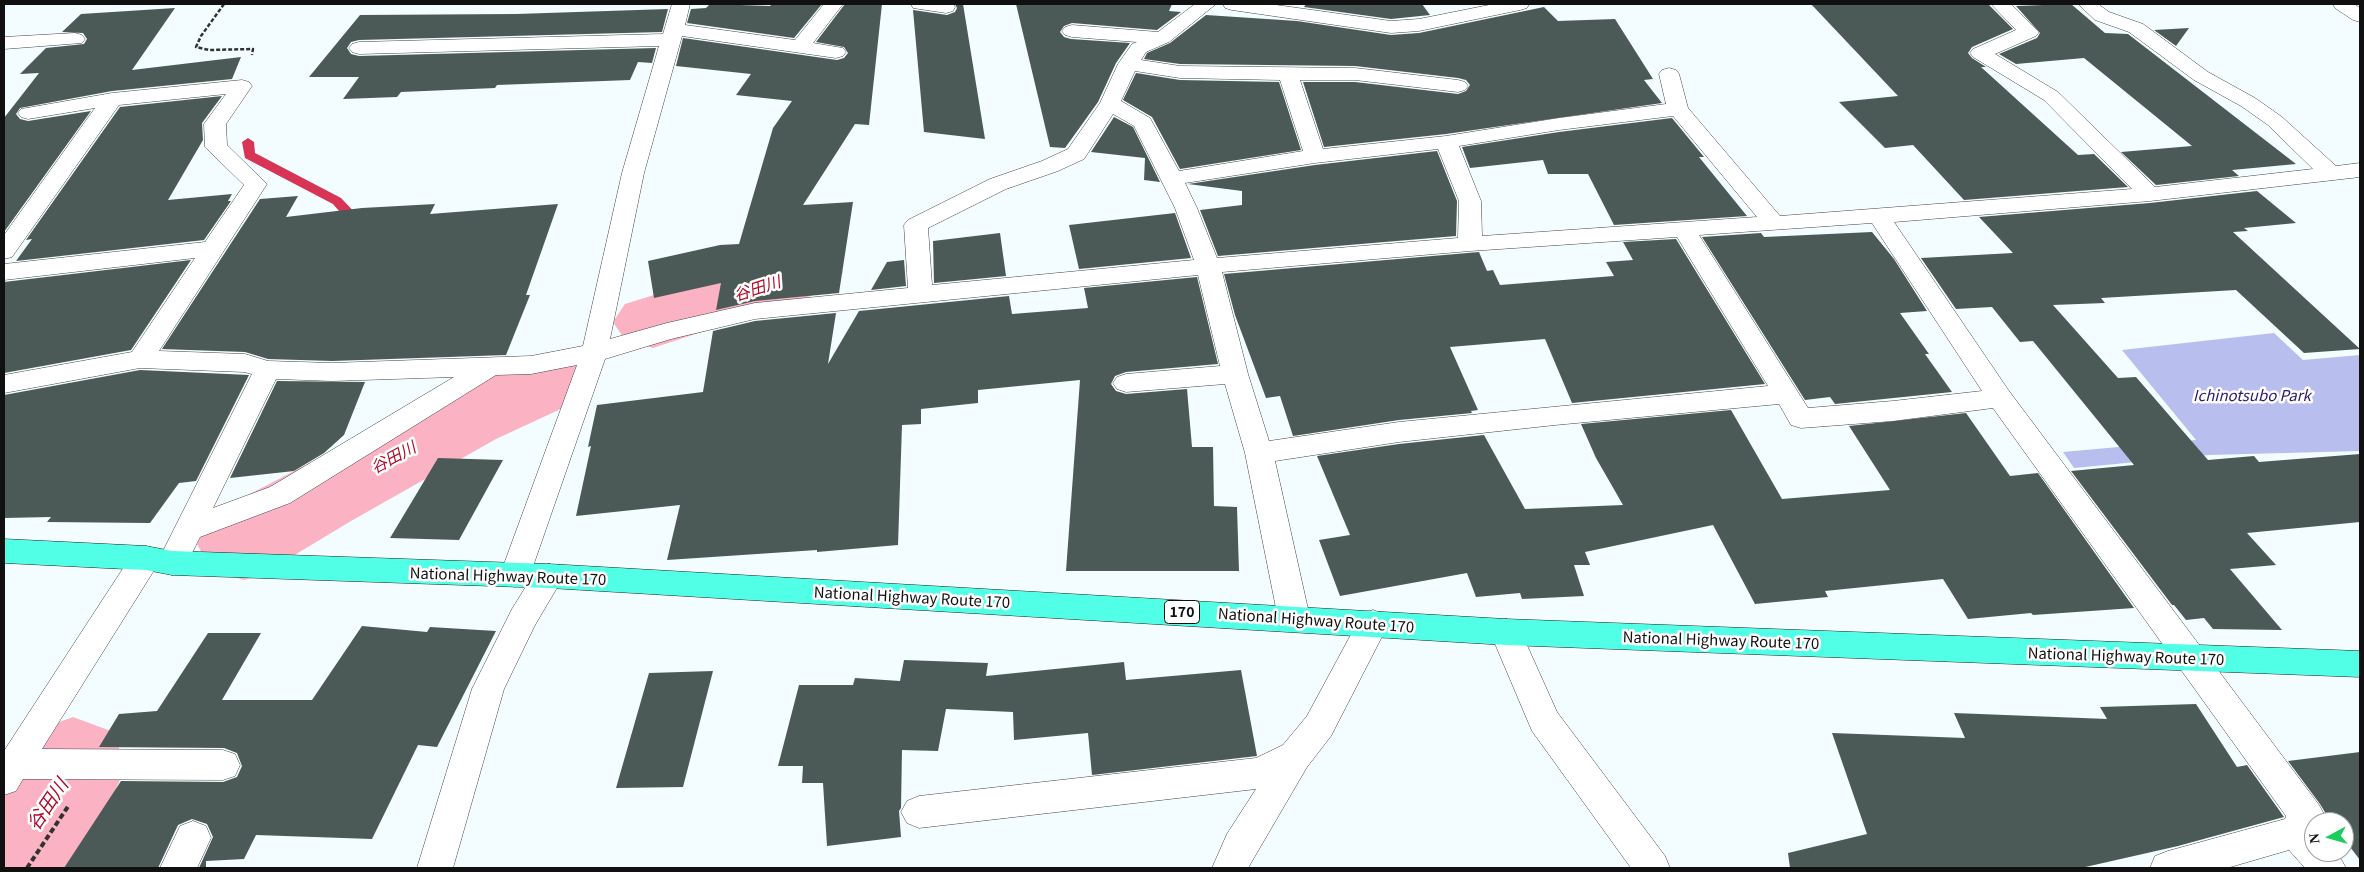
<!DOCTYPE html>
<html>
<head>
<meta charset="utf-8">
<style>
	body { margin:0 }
	#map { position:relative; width:2364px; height:872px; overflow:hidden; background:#f3fdff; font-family:Georgia,serif }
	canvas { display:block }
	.frame { position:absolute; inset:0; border:5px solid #101010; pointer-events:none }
	.north { position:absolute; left:2304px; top:812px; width:50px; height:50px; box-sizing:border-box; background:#fff; border:1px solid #9f9f9f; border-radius:50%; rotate:264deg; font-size:14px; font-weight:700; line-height:20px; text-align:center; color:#101010 }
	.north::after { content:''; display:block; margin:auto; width:18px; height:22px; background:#1bcd5a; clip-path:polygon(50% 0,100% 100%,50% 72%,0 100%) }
</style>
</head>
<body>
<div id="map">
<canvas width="2364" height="872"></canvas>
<div class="frame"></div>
<div class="north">N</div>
</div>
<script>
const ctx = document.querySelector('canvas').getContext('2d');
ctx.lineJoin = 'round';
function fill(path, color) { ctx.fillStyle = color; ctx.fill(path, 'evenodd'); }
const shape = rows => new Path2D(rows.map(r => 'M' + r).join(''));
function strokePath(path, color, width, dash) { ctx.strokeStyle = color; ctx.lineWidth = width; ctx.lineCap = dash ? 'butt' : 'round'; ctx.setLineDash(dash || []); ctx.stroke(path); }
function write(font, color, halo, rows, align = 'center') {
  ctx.font = font + ' Georgia,"Noto Sans JP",serif'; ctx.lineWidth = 5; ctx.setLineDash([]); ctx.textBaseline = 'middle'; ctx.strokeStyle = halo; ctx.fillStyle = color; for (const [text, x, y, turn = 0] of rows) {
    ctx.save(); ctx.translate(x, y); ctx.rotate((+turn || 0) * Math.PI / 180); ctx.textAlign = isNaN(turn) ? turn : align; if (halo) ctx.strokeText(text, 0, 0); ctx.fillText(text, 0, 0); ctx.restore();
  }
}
fill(shape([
	[2274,333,2303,360,2360,355,2360,451,2209,455,2074,468,2063,452,2196,440,2122,350]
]), '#b8bfee');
fill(shape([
	[248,138,254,142,255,153,341,198,361,219,363,224,361,227,353,227,333,204,245,158,242,142,248,138]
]), '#d83455');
fill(shape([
	[805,248,832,255,843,272,832,289,653,348,625,340,613,322,625,304,805,248],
	[549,352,578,361,590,381,578,401,496,439,351,521,293,556,277,570,244,580,211,570,197,544,211,518,227,506,436,397,520,361,549,352],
	[73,717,111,731,127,765,111,799,67,868,4,868,4,774,35,731,73,717]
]), '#fbb3c3');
fill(shape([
	[710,4,770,6,772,4,822,4,794,38,687,23,691,9,706,8],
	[845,4,882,4,869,125,855,124,803,205,853,202,839,293,755,301,716,310,721,283,654,298,648,261,720,245,739,244,773,128,792,101,736,95,751,74,676,66,683,38,837,60,844,58,848,53,844,47,816,42],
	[955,4,963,4,985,139,924,132,913,10,947,15,955,12,957,8],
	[1016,4,1172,4,1169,11,1181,12,1157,30,1072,23,1064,26,1060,32,1064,37,1071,39,1130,43,1116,63,1098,102,1065,148,1050,147],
	[1306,4,1422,4,1430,15,1391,19,1304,7],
	[1811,4,1988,4,2013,29,1972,47,1968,53,1972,58,1986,67,1981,67,2078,155,2094,154,2128,187,1964,200,1913,145,1885,148,1839,102,1898,96],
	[2071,4,2105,33,2128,34,2296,164,2232,170,2239,176,2156,185,2121,152,2192,146,2084,58,2016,64,1999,54,2037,38,2040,33,2016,6],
	[1544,7,1558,21,1615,19,1653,79,1644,80,1662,103,1446,134,1324,147,1303,82,1355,82,1458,94,1466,91,1470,85,1466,80,1458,78,1355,66,1180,64,1144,59,1147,53,1170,43,1206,15,1297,21,1391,35,1419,33],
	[175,8,132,70,241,57,232,79,112,91,20,108,16,114,20,119,28,121,91,111,4,232,4,118,39,73,20,74,46,48,84,44,87,39,83,33,62,32,81,14],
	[668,9,662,32,359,40,351,42,347,48,351,54,359,56,656,48,652,63,638,62,630,80,497,85,495,88,401,92,397,97,343,99,359,77,309,77,360,15,516,14],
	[2189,28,2176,46,2154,30],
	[1136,73,1180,80,1279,82,1301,150,1180,169,1152,117,1123,100],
	[222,96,202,123,203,140,168,200,232,194,228,201,231,201,204,240,16,261,32,239,26,240,120,107],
	[1114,117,1133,127,1160,182,1144,180,1145,158,1091,152],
	[1672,118,1704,157,1699,157,1747,216,1614,225,1588,174,1548,174,1543,160,1470,168,1462,147,1559,132],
	[1437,151,1457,201,1456,236,1218,256,1200,210,1242,205,1242,191,1188,184,1315,165],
	[2257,191,2296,223,2244,228,2248,231,2233,232,2360,349,2304,353,2236,290,2101,298,2105,303,2053,305,2118,378,2136,377,2208,460,2254,456,2259,462,2360,454,2360,522,2247,533,2276,565,2230,569,2282,630,2213,629,2204,618,2186,620,2174,605,2172,605,2071,471,2134,465,2033,341,2020,342,1992,307,1956,309,1921,258,2013,253,1979,217,2150,203],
	[298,196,286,217,362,208,435,204,430,214,558,204,526,295,530,295,506,355,332,361,268,359,245,352,162,349,260,199],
	[1175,213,1191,258,1079,269,1069,225],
	[1872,232,1894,259,1927,311,1900,313,1929,354,1925,354,1952,392,1835,404,1830,397,1805,400,1702,237,1761,233,1764,237],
	[1000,233,1006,276,934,283,933,241],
	[1676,239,1765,384,1572,403,1545,339,1450,347,1478,410,1471,411,1472,413,1399,420,1293,436,1280,396,1266,398,1235,315,1224,274,1479,252,1487,271,1493,270,1500,285,1614,276,1606,262,1633,260,1623,242],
	[191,260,131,350,4,373,4,282],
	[904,260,906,286,871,290,887,262],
	[1197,277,1218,364,1126,372,1115,376,1111,384,1116,391,1126,394,1187,389,1192,447,1213,447,1214,506,1237,507,1239,571,1066,571,1080,380,978,390,978,403,921,409,921,424,902,425,898,545,817,552,817,550,667,560,680,505,576,516,591,446,588,447,597,405,703,392,713,331,755,321,836,313,828,364,859,311,1009,296,1012,314,1088,308,1084,288],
	[140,370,249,375,196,481,179,483,150,523,47,522,51,517,4,518,4,395],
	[277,381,365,382,344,435,324,453,294,471,230,478],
	[1731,410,1782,499,1890,490,1849,426,1966,413,2010,476,2038,473,2134,608,2033,615,2031,613,1968,619,1943,579,1825,591,1828,597,1755,604,1713,525,1585,552,1590,565,1574,565,1584,596,1522,599,1520,593,1476,597,1467,573,1340,596,1319,540,1350,535,1317,456,1399,444,1484,435,1525,509,1623,505,1596,458,1581,424],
	[438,458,503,460,459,540,390,538],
	[362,626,427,632,430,627,496,631,437,747,418,745,372,839,256,835,244,859,206,861,206,868,199,868,213,837,207,824,192,819,178,825,158,868,64,868,121,781,223,782,237,777,242,766,237,753,224,748,99,747,119,714,157,711,208,633,261,633,222,700,312,700],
	[904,660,988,663,986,676,1124,662,1126,680,1241,670,1257,756,1092,775,1088,733,1014,740,1013,712,946,709,938,751,902,750,901,808,899,811,901,837,827,846,823,783,802,783,803,766,778,766,799,685,853,685,855,678,900,681],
	[713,671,683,787,616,788,649,673],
	[2196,704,2237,767,2247,765,2284,817,2178,846,2081,868,1790,868,1788,853,1867,834,1832,733,1965,738,1954,713,2107,719,2100,707],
	[2360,752,2360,860,2344,839,2344,822,2331,822,2320,804,2288,761]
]), '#4b5a57');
const minor = shape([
	[672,4,690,4,685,25,795,40,824,4,843,4,813,43,843,48,846,52,843,56,836,58,682,36,644,173,610,339,667,323,755,303,908,288,904,225,908,220,990,179,1042,161,1068,149,1100,103,1118,64,1132,44,1137,42,1072,37,1065,35,1062,31,1065,27,1072,25,1158,32,1195,4,1216,4,1169,42,1146,52,1141,60,1180,66,1355,68,1458,80,1465,82,1468,86,1465,90,1458,92,1355,80,1300,80,1323,149,1446,136,1559,118,1666,104,1659,74,1662,70,1669,68,1676,70,1679,74,1688,108,1780,216,2132,189,2044,100,1973,57,1970,53,1973,49,2016,30,1991,4,2011,4,2039,32,2036,36,1995,54,2058,92,2155,187,2313,169,2268,125,2241,106,2194,80,2129,32,2095,20,2078,4,2098,4,2109,12,2143,24,2208,72,2255,98,2282,117,2336,166,2360,163,2360,177,2150,201,1894,222,2009,391,2319,805,2325,816,2322,822,2314,822,2314,852,2337,852,2346,868,2305,868,2289,850,2227,868,2150,868,2155,856,2168,851,2285,819,2286,816,1993,408,1893,421,1801,428,1791,425,1779,404,1555,425,1399,442,1275,461,1310,618,1305,627,1294,631,1283,627,1278,618,1245,453,1225,384,1126,392,1117,389,1113,383,1117,377,1126,374,1220,366,1198,275,755,319,671,339,605,359,530,575,526,583,515,587,504,583,500,575,577,365,531,374,496,375,290,503,200,537,183,571,172,575,161,571,158,564,42,749,223,750,235,754,240,765,235,776,223,780,23,779,16,791,4,795,4,751,135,550,146,546,157,550,160,557,252,374,244,372,140,368,4,393,4,375,132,352,195,258,4,280,4,264,205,242,244,185,205,147,204,124,226,94,119,105,12,257,4,259,4,235,95,108,28,119,21,117,18,113,21,109,112,93,242,80,249,82,252,86,226,124,227,145,267,184,159,351,245,354,268,361,332,363,531,356,583,346,622,173,659,46,359,54,352,52,349,48,352,44,359,42,663,34,672,4],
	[1135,71,1180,78,1280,80,1303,151,1179,171,1150,118,1121,101,1135,71],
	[1113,114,1134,126,1175,208,1194,260,932,285,928,228,1006,189,1058,171,1084,159,1113,114],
	[1673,116,1757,217,1482,236,1481,201,1459,146,1559,130,1673,116],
	[1438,149,1459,201,1458,238,1217,258,1197,208,1185,183,1315,163,1438,149],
	[1872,223,1982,391,1893,401,1808,408,1699,235,1872,223],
	[1677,237,1768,386,1399,422,1269,441,1248,374,1222,272,1470,251,1677,237],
	[454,377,270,487,213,508,276,379,332,381,454,377],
	[911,4,953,4,955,7,953,11,946,13,913,8,911,4],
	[1223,4,1269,4,1391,21,1419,19,1494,4,1529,4,1527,8,1520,10,1419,31,1391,33,1232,10,1225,8,1223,4],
	[2333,4,2354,4,2360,8,2360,22,2353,20,2335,8,2333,4],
	[75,33,82,35,85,39,82,43,4,49,4,37,75,33],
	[549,564,560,567,564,576,535,625,504,689,453,868,417,868,472,689,512,609,538,567,549,564],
	[1373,610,1384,614,1389,623,1331,736,1307,767,1248,868,1212,868,1227,834,1256,789,919,828,907,823,901,812,907,801,919,796,1256,758,1283,745,1307,716,1362,614,1373,610],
	[1506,619,1517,623,1557,712,1665,856,1670,868,1631,868,1532,731,1490,632,1495,623,1506,619],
	[193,821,206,826,211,838,197,868,160,868,180,826,193,821]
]);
const highway = shape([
	[4,539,146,546,172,551,549,564,1506,619,2360,651,2360,677,1506,645,549,588,172,575,146,570,4,563,4,539]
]);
strokePath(minor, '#434343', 1);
strokePath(highway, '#212121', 1);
strokePath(shape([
	[224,4,201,36,196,47,209,50,253,49,252,55]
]), '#323232', 2.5, [4, 2]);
strokePath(shape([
	[27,868,69,805]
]), '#323232', 4, [5.5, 3]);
fill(minor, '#fff');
fill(highway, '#51ffe6');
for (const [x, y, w] of [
	[1182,612,35]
]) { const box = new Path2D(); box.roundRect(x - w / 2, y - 11.5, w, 23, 4); ctx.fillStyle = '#fff'; ctx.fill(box); strokePath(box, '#101010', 1); }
write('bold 14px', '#101010', null, [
	["170",1182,612]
]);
write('italic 15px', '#2a196e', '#fff', [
	["Ichinotsubo Park",2252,395]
]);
write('15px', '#101010', '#fff', [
	["National Highway Route 170",508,576,2],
	["National Highway Route 170",912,597,3],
	["National Highway Route 170",1316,620,4],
	["National Highway Route 170",1721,640,2],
	["National Highway Route 170",2126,656,2]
]);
write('italic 16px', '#ae0d28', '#fff', [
	["谷田川",757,288,-18],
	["谷田川",393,457,-28]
]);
write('italic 19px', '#ae0d28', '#fff', [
	["谷田川",47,804,-56]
]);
</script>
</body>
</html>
